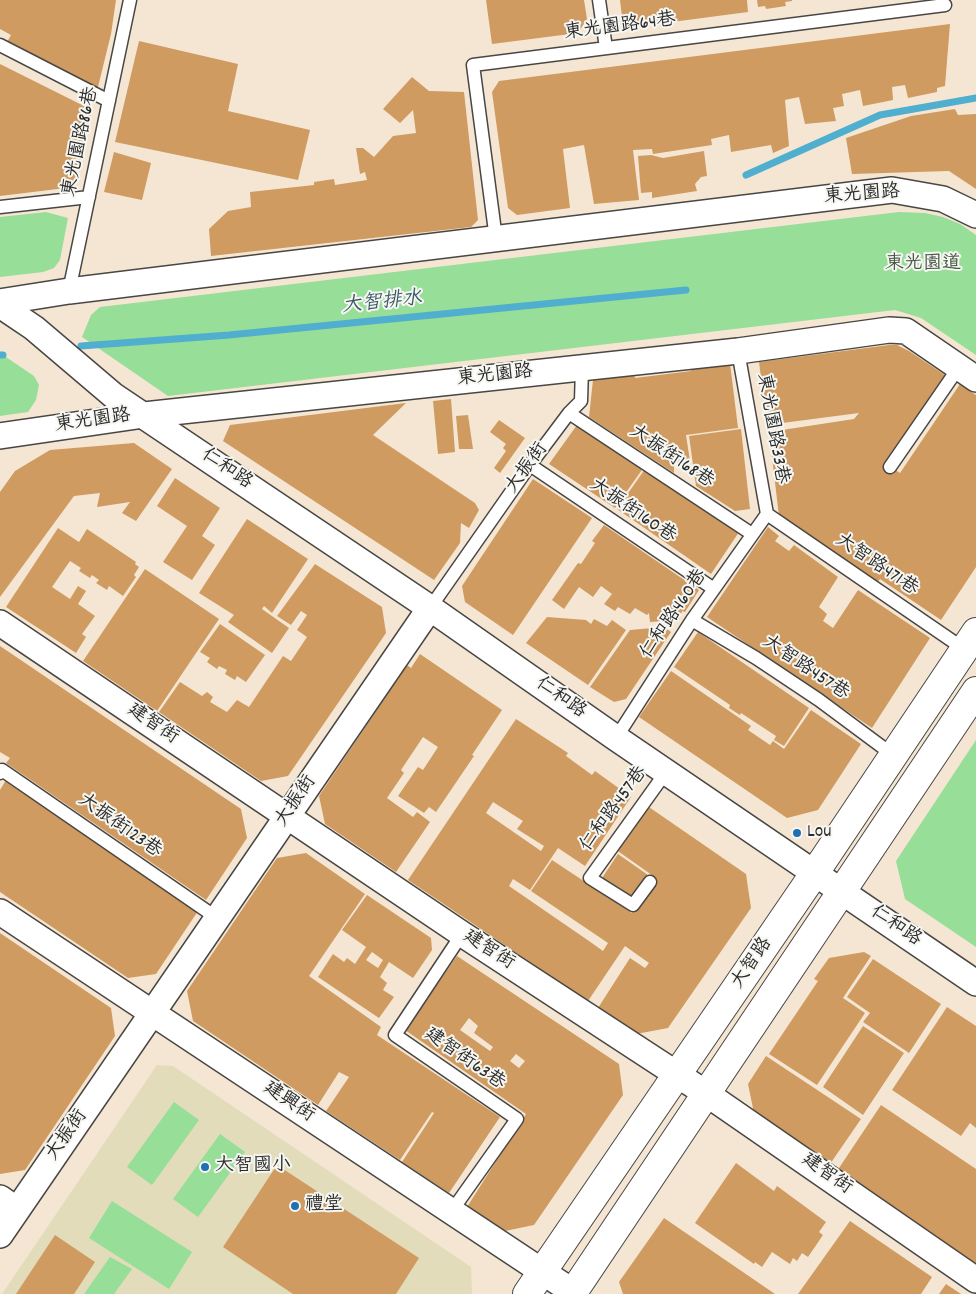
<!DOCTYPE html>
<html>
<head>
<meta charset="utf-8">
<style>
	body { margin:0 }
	canvas { display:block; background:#f4e6d3 }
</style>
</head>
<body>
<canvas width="976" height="1294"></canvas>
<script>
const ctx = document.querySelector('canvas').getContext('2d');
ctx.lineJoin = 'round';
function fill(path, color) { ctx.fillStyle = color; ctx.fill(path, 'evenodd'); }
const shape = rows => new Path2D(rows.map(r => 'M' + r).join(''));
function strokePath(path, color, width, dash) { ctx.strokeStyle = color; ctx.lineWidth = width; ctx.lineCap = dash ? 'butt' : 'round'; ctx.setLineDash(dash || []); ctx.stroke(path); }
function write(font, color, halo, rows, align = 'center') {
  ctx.font = font + ' Dekko,"LXGW WenKai TC",sans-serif'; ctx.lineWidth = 4; ctx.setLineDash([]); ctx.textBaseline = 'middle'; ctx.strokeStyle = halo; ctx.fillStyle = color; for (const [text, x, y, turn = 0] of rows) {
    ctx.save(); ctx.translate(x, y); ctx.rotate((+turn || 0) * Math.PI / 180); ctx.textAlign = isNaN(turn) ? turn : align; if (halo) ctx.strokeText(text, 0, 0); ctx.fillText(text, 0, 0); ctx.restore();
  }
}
fill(shape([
	[157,1065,173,1066,471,1267,472,1294,2,1294]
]), '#e2dcba');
fill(shape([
	[46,212,68,218,60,260,54,268,43,272,0,277,0,217],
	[899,212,925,213,943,217,960,224,976,235,976,355,921,318,895,310,168,396,82,337,91,315,100,307],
	[0,353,34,376,39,385,36,400,28,412,0,416],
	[976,740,976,947,905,899,896,861],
	[174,1102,199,1120,152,1185,127,1167],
	[220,1134,245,1152,198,1217,173,1199],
	[112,1201,192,1252,169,1289,89,1238],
	[110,1257,132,1269,114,1294,84,1294]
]), '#97de98');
strokePath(shape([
	[746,175,880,115,976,98],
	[81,346,229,335,686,290],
	[0,355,3,355]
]), '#50aecf', 7);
fill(shape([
	[0,0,116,0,111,34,97,91,6,44,11,35,0,29],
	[486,0,584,0,587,19,578,33,492,44],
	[620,0,747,0,748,12,634,27,622,17],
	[757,0,792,0,792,1,785,2,786,6,766,9,765,6,758,7],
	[950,24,945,86,937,88,937,92,908,98,905,85,892,87,893,100,863,106,860,90,842,94,844,106,833,108,836,121,805,124,799,97,785,100,789,146,773,153,771,145,731,152,729,135,711,139,712,145,653,154,652,149,633,150,639,200,594,204,584,145,563,149,570,208,517,215,508,208,492,92,499,81],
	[139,41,238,64,228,111,310,130,298,180,115,142],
	[0,64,92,110,74,187,0,196],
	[412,77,429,91,464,92,478,220,471,227,211,256,209,229,228,211,251,207,250,192,314,185,314,182,334,179,335,185,367,180,365,172,360,174,356,148,363,148,374,157,393,136,416,133,413,110,400,123,383,109],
	[955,109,958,115,976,114,976,189,949,171,852,174,846,138,911,116],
	[704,151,707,176,701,177,695,184,697,191,652,198,652,192,641,193,638,156,651,155,663,158],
	[114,152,151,163,142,200,104,192],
	[889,345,897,345,909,351,945,375,886,464,900,473,960,384,976,395,976,567,941,620,880,579,877,583,779,516,769,432,854,419,859,413,767,425,759,362],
	[730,363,738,428,686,435,690,461,674,463,674,473,589,417,593,380,634,374,635,378,691,371,690,368],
	[451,399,455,452,438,454,433,401],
	[406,403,373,435,475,503,479,510,469,528,461,523,460,543,434,580,223,441,230,425],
	[468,415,473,449,459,449,456,416],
	[499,420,525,438,500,473,494,468,506,451,503,448,506,444,490,432],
	[577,425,644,467,615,508,549,464],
	[741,429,750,509,735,511,696,486,689,436],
	[134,443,172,469,136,521,122,513,130,502,97,507,100,493,74,496,0,597,0,492,15,471,50,450],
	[645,469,739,532,711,574,617,509],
	[175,478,220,508,202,536,215,545,192,580,163,562,187,526,157,506],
	[533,479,592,518,513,635,465,602,462,586],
	[247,519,308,559,272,613,264,606,262,609,289,628,272,653,228,622,234,615,199,593],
	[604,525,699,590,685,612,682,611,679,620,650,622,649,613,647,615,635,608,630,614,618,607,615,611,604,604,612,594,601,586,593,597,579,587,564,609,552,600,578,563,581,564,595,543,592,541],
	[768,527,779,536,775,541,789,551,794,545,838,577,819,607,827,614,823,621,833,628,858,590,930,638,872,728,707,617],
	[58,528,79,542,87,529,136,562,135,564,139,567,134,575,136,577,123,596,109,586,107,590,96,583,99,580,92,575,90,578,79,571,81,568,70,561,52,587,70,599,78,586,86,591,78,604,95,616,82,634,86,637,76,653,6,607],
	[315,564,382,607,386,633,288,776,261,781,159,712,180,682,202,696,207,692,213,697,210,702,227,712,237,700,249,707,283,656,291,661,307,637,297,630,307,615,301,611,291,625,277,616],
	[145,569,219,619,157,711,83,661],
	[547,617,586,620,591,624,594,619,607,626,612,620,626,630,588,685,526,643],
	[220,624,265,655,246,682,237,676,235,680,225,674,227,670,219,666,217,669,207,662,210,658,200,652],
	[664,627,671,632,626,699,614,702,590,687,630,630],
	[698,632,809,708,784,746,774,740,776,736,741,713,740,715,729,708,730,705,674,667],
	[0,646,241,809,247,838,206,900,6,763,10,758,0,752],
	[420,654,502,710,472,755,474,756,436,812,429,807,424,813,398,796,418,767,423,770,438,747,423,737,401,770,404,773,387,798,413,817,417,812,430,822,396,872,325,824,319,796,407,665,411,668],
	[671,671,751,726,748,730,770,745,773,741,784,749,811,710,861,744,818,810,787,818,639,717],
	[516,719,568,753,566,756,592,775,595,771,631,797,585,866,558,848,530,890,513,879,509,886,589,941,603,951,608,943,531,891,552,860,632,913,656,878,615,849,646,805,746,874,751,908,668,1028,636,1034,598,1008,630,958,645,968,649,963,625,946,588,1001,408,880],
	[493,802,523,821,517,829,544,846,541,851,486,813],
	[6,780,198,911,156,974,128,978,0,892,0,790],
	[306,853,365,894,309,976,381,1027,377,1035,500,1117,449,1193,402,1162,434,1113,432,1112,400,1160,326,1111,349,1077,339,1072,318,1105,193,1021,187,991,277,858],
	[618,854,648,875,632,898,602,878],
	[367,895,431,938,432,950,413,978,389,962,380,977,387,983,383,990,394,997,379,1018,318,977,333,954,344,962,347,958,355,964,366,947,342,930],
	[372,952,383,960,378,968,366,960],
	[0,933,111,1008,115,1036,25,1170,0,1174],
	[864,952,871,956,843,998,865,1013,817,1085,769,1054,818,981,814,979,829,958],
	[457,956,619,1064,623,1095,534,1225,505,1231,467,1207,526,1114,405,1030],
	[469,1018,478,1026,474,1033,493,1047,490,1051,460,1030],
	[516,1054,525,1061,519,1068,510,1061],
	[873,959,941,1004,909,1053,863,1022,870,1013,847,997],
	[947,1007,976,1026,976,1128,970,1123,961,1136,892,1090],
	[863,1026,904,1053,863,1115,823,1087],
	[766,1056,861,1119,828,1167,755,1118,748,1084],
	[881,1105,976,1169,976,1265,837,1171],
	[736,1163,774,1191,777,1186,826,1222,819,1232,823,1235,808,1257,802,1253,797,1261,793,1258,790,1264,772,1252,762,1267,755,1262,754,1264,695,1223],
	[277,1165,419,1258,396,1294,293,1294,223,1247],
	[664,1218,775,1294,623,1294,619,1282],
	[850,1221,932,1277,921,1294,798,1294],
	[55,1235,95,1262,74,1294,16,1294],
	[946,1284,961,1294,939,1294]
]), '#d09b60');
const service = shape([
	[599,0,606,48],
	[0,45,109,101],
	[0,207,89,197],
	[496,239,473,65,945,5],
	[69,291,130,0],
	[738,351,767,514],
	[569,413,752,534],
	[530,465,714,589],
	[890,467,959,367],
	[767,514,964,649],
	[430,608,530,465,569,413,581,401,582,368],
	[692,620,756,658,819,700,893,755],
	[616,738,692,620,767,514],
	[0,773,2,770,217,918],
	[650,882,633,905,590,878,666,772],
	[451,1212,517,1119,395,1035,462,934]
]);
const minor = shape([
	[0,302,69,291,892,190,943,199,976,215],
	[0,305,34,328,114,396,430,608,616,738,976,983],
	[0,436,144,415,738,351,889,330,906,331,976,379],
	[0,623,462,934,707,1094,976,1280],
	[0,912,576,1294],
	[0,1198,17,1210],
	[0,1235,430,608]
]);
const tertiary = shape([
	[527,1294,814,874,976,632],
	[572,1294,976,691]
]);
strokePath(service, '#494744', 15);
strokePath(minor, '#494744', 28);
strokePath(tertiary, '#494744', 30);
strokePath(service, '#fff', 12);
strokePath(minor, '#fff', 25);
strokePath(tertiary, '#fff', 28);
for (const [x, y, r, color] of [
	[797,833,5,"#1f6fb2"],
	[205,1167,5,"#1f6fb2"],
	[295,1206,5,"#1f6fb2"]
]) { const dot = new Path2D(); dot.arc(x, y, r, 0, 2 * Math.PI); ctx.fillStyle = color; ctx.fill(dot); strokePath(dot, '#f6f6f2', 2); }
write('19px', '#2b2b2b', '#f6f6f2', [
	["東光園路64巷",620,28,-7],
	["東光園路86巷",82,142,-78],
	["東光園路",862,196,-4],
	["東光園路",495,377,-6],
	["東光園路",93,422,-8],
	["東光園路33巷",771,429,80],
	["大振街168巷",671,458,34],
	["大振街",528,469,-54],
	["仁和路",226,470,34],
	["大振街160巷",632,512,34],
	["大智路471巷",876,566,34],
	["仁和路460巷",675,615,-56],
	["大智路457巷",805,669,34],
	["仁和路",560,699,35],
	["建智街",152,725,34],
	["大振街",297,802,-56],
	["仁和路457巷",615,810,-54],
	["大振街123巷",119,827,35],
	["仁和路",895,927,34],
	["建智街",488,951,33],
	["大智路",753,964,-56],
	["建智街63巷",464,1060,35],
	["建興街",288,1103,34],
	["大振街",68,1136,-55],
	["建智街",826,1175,35]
]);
write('19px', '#465846', '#f6f6f2', [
	["東光園道",923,265]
]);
write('19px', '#2b2b2b', '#f6f6f2', [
	["Lou",807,833],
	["大智國小",215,1167],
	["禮堂",305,1206]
], 'left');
write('italic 20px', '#385964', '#f6f6f2', [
	["大智排水",382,304,-6]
]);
</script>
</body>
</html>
